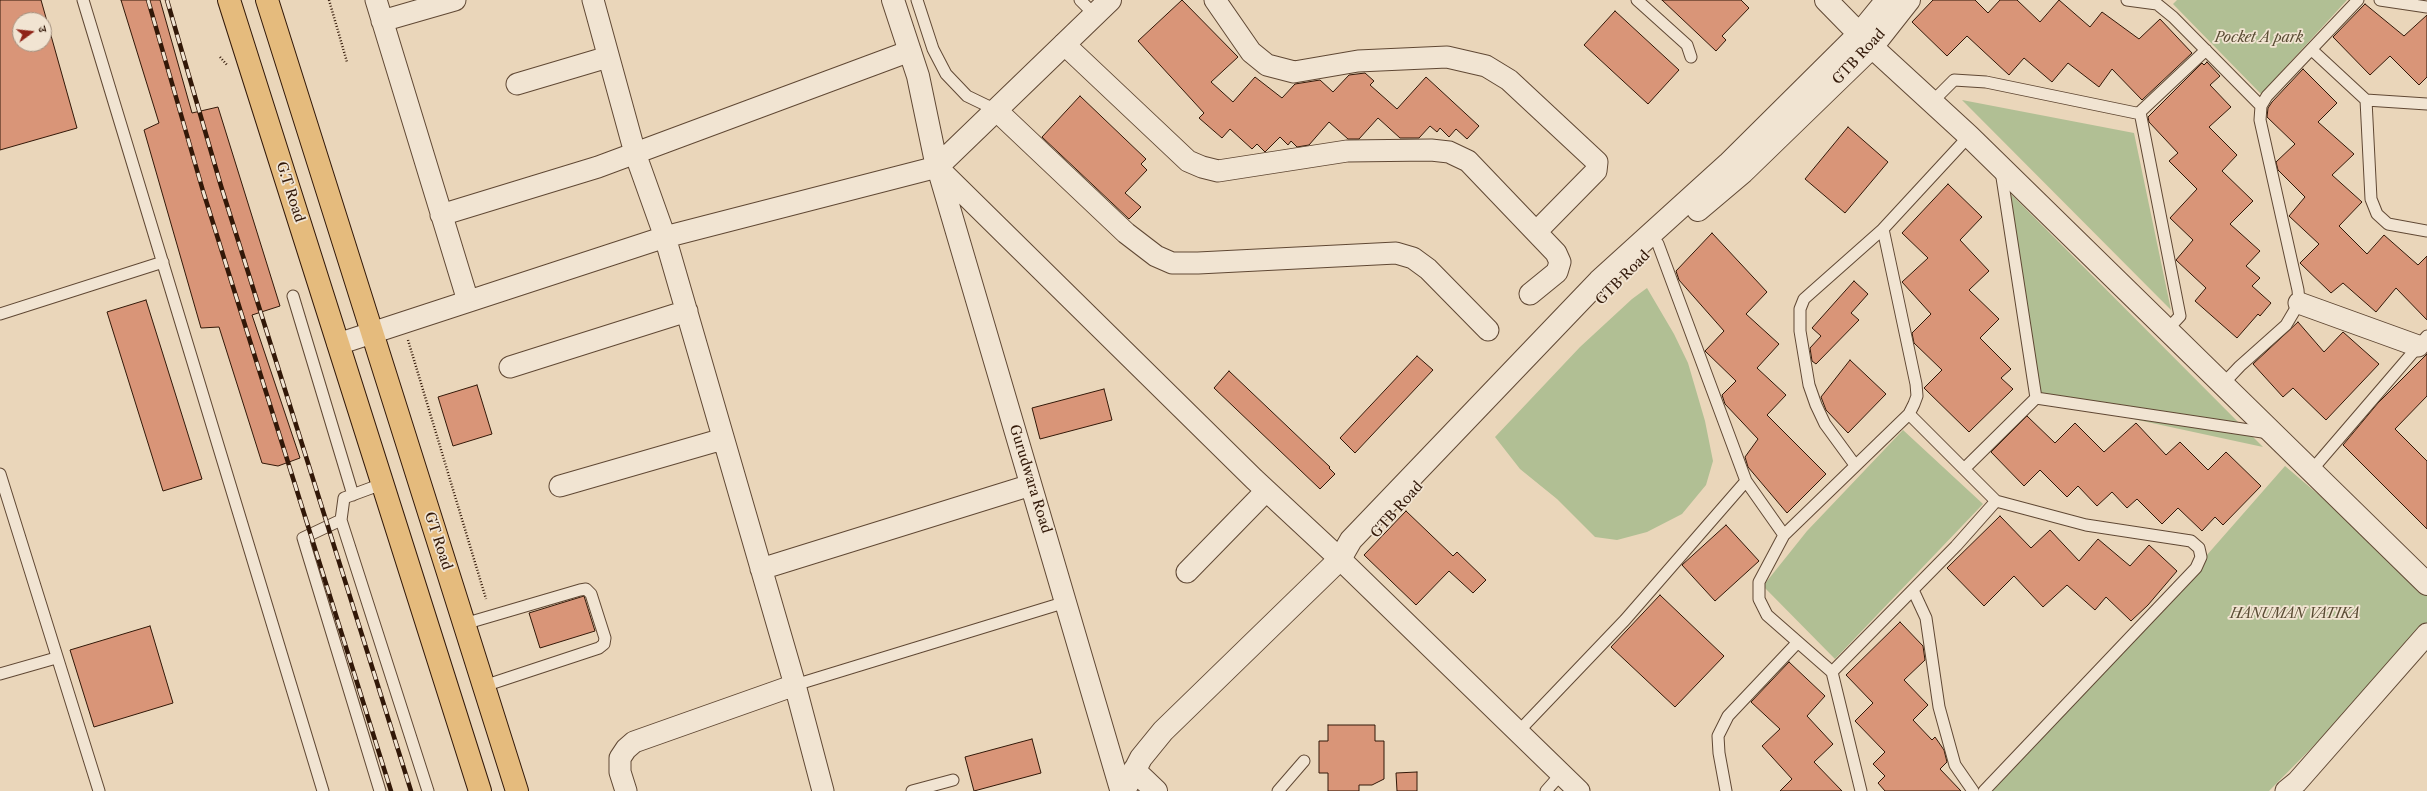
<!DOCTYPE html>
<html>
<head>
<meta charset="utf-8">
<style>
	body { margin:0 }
	#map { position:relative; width:2427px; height:791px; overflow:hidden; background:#ead6ba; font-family:"Libre Caslon Text","Noto Serif Devanagari",serif }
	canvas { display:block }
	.north { position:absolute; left:12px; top:12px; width:40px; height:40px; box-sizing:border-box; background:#f1e4d2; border:1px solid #a59281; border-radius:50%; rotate:75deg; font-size:11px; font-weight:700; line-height:16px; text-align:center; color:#321808 }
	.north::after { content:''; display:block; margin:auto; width:14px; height:18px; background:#8f2418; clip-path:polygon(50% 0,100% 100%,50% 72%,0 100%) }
</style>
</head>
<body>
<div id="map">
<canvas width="2427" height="791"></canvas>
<div class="north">उ</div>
</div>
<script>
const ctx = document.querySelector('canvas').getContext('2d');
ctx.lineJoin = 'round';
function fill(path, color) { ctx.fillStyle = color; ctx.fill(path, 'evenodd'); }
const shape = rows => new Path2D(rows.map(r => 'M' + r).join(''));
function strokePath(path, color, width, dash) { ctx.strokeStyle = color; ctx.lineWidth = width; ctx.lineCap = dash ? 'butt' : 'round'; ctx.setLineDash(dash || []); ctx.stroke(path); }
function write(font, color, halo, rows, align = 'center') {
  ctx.font = font + ' "Libre Caslon Text",serif'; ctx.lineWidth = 3.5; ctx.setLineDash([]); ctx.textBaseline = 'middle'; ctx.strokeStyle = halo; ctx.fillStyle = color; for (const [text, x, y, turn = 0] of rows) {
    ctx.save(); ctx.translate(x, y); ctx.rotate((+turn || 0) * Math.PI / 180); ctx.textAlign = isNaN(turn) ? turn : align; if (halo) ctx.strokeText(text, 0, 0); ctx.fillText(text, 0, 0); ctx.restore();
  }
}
fill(shape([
	[2177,0,2347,0,2261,94,2173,4],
	[1962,100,2134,133,2171,310],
	[1999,182,2263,447,2036,398],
	[1647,288,1674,334,1688,363,1705,421,1713,461,1706,485,1682,514,1647,532,1617,540,1595,537,1557,499,1520,469,1495,437,1580,347,1632,299],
	[1903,430,1983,504,1835,659,1763,586,1807,531],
	[2285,466,2427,587,2427,631,2269,791,1988,791,2121,653]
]), '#b1bf94');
const building = shape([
	[0,0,41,0,77,128,0,150,0,0],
	[20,20,44,20,44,44,20,44,20,20],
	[121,0,160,0,192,113,218,107,280,306,252,315,300,458,278,466,262,463,219,327,201,328,144,130,159,123,121,0],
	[1182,0,1238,57,1211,82,1233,102,1255,77,1282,98,1295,84,1320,80,1333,92,1349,75,1365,73,1374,81,1370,85,1397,109,1426,77,1479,126,1467,139,1456,129,1449,137,1440,128,1437,132,1430,126,1419,138,1400,138,1378,118,1359,139,1348,139,1329,122,1309,145,1297,147,1291,141,1288,145,1280,137,1265,152,1257,144,1252,149,1230,129,1222,138,1199,118,1204,113,1138,41,1182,0],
	[1662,0,1741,0,1749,8,1722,36,1726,40,1716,51,1662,0],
	[1933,0,1975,0,1988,13,2000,0,2017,0,2040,22,2059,0,2090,27,2102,12,2139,39,2160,19,2192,53,2142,100,2112,69,2099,87,2068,63,2052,82,2024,58,2009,75,1967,36,1947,56,1912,22,1933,0],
	[2365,4,2404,36,2427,15,2427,77,2419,85,2390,56,2370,75,2333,37,2365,4],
	[1615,11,1679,70,1648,104,1584,45,1615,11],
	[2207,62,2220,76,2210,85,2231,107,2209,127,2237,155,2222,171,2253,201,2230,224,2260,251,2246,266,2260,278,2252,286,2271,303,2260,316,2258,314,2237,338,2195,301,2206,288,2176,260,2193,240,2170,218,2197,189,2169,161,2178,153,2149,122,2148,117,2202,63,2204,65,2207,62],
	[2303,69,2337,103,2318,122,2354,154,2332,175,2362,202,2339,226,2367,254,2384,235,2418,265,2427,256,2427,320,2396,288,2376,312,2343,283,2331,293,2300,263,2319,244,2289,216,2305,197,2278,170,2276,162,2295,144,2267,117,2268,108,2272,102,2303,69],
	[1080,96,1146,159,1141,164,1147,170,1125,193,1141,207,1129,219,1042,137,1080,96],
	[1848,127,1888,162,1845,213,1805,179,1848,127],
	[1948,184,1982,217,1960,240,1989,271,1969,290,1999,319,1980,338,2011,369,2001,378,2013,389,1969,432,1924,388,1942,370,1914,343,1912,333,1931,314,1902,282,1928,258,1902,233,1948,184],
	[1712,233,1767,292,1746,314,1779,344,1757,368,1786,395,1767,415,1826,474,1787,513,1748,467,1745,457,1758,439,1725,404,1722,395,1736,381,1705,351,1724,331,1679,280,1676,271,1712,233],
	[1854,281,1868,294,1851,313,1859,320,1816,364,1812,361,1810,348,1821,336,1812,328,1854,281],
	[146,300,202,479,163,491,107,312,146,300],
	[2298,322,2324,352,2343,332,2379,364,2326,420,2293,388,2283,397,2253,364,2298,322],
	[2427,354,2427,396,2395,429,2427,461,2427,529,2343,445,2378,403,2427,354],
	[1417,356,1433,370,1355,453,1340,438,1417,356],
	[1850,360,1886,394,1848,433,1826,410,1821,397,1850,360],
	[1229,371,1330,467,1329,468,1335,474,1320,489,1214,388,1229,371],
	[477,385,492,434,453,446,438,397,477,385],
	[1104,389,1112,420,1040,439,1032,408,1104,389],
	[2027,416,2055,443,2075,423,2104,452,2136,423,2166,455,2180,442,2208,470,2226,452,2261,486,2223,525,2215,517,2202,531,2178,508,2162,524,2137,499,2127,508,2112,492,2097,506,2078,486,2067,497,2040,470,2024,486,1991,452,2027,416],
	[1406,511,1453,556,1457,552,1486,580,1473,593,1449,571,1416,605,1364,555,1406,511],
	[2000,516,2031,548,2050,530,2079,561,2098,539,2130,566,2149,545,2177,571,2148,605,2131,621,2106,597,2095,610,2067,585,2043,607,2014,576,1984,606,1947,568,2000,516],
	[1726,525,1759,561,1715,601,1682,565,1726,525],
	[1660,595,1724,656,1675,707,1611,647,1660,595],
	[584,596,595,631,540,648,529,613,584,596],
	[1900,622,1923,646,1925,660,1904,680,1928,705,1913,720,1932,740,1935,737,1944,750,1947,762,1940,769,1961,791,1885,791,1878,783,1885,776,1873,764,1885,752,1855,721,1873,703,1846,675,1900,622],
	[150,626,173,703,94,727,70,650,150,626],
	[1789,662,1825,696,1807,716,1833,744,1814,762,1842,791,1780,791,1792,779,1762,746,1780,729,1751,702,1789,662],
	[1328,725,1375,725,1375,741,1384,741,1384,779,1372,785,1359,785,1359,791,1328,791,1328,773,1319,773,1319,741,1328,741,1328,725],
	[1032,739,1041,773,974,791,965,757,1032,739],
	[1417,772,1417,791,1397,791,1396,773,1417,772]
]);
fill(building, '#d99578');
strokePath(building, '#321808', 1);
const service = shape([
	[83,0,323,791],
	[917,0,933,49,946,74,967,96,996,110],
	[1080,0,1095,15],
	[1637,0,1687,45,1691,57],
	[2127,0,2157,4,2173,17,2261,106],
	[2380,0,2427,7],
	[2312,50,2366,100,2371,199,2377,214,2388,224,2427,231],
	[2366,100,2427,104],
	[1932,102,1954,80,1986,82,2136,113,2140,112,2206,50],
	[2140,112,2180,316,2167,330],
	[1650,235,1658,244,1746,481],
	[293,296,353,495],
	[0,314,163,262],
	[2222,385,2240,366,2286,325,2299,303,2298,290,2260,120,2261,106,2267,96,2358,0],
	[2036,398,2269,433],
	[1909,414,1996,501,1956,546,1832,672,1767,615,1759,599,1759,582,1784,535,1909,414,1914,404,1917,396,1916,384,1883,229,1969,136],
	[1855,465,1825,424,1816,405,1809,385,1800,331,1800,309,1804,299,1883,229],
	[1964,469,2036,398,2001,171],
	[2311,471,2427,336],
	[0,474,99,791],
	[341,520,344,498,382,484],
	[1913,590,1926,618,1939,707,1955,765,1973,791],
	[464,624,580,590,586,589,591,594,605,638,604,644,599,648,484,686],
	[1832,672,1861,791],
	[0,674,56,658],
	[795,685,1066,602],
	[1517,733,1625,620,1746,481,1784,535],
	[380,791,303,538,341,520,428,791],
	[912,791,953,780],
	[1278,791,1304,761],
	[1546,791,1561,774],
	[1726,791,1719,753,1718,736,1728,716,1798,642],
	[1984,791,2196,568,2201,557,2199,548,2191,541,2086,525,1996,501]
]);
const minor = shape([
	[376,0,468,301],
	[593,0,635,153,665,237,795,685,823,791],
	[1215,0,1251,52,1267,65,1294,72,1358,61,1447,57,1486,66,1509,80,1597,162,1596,171,1536,232],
	[382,21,455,0],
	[1064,44,1188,161,1202,167,1218,171,1347,151,1431,150,1449,152,1468,161,1556,253,1560,262,1557,272,1530,294],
	[517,84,608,57],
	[996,110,1126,233,1156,256,1172,263,1198,263,1396,253,1413,258,1428,269,1488,330],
	[938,169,1121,791],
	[441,215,598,167,910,51],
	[2299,303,2418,346],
	[338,344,665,237,937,167,1254,479,1340,559,1579,791],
	[510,367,687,311],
	[560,486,723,439],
	[761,569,1031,485],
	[1187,572,1266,491],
	[626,791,620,772,620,758,626,749,634,742,795,685],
	[2286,791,2297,782,2427,634]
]);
const tertiary = shape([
	[893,0,918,76,937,167],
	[1826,0,1872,47,1969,136,2427,584],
	[937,167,1110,0],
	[1698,210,1743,172,1872,47,1909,0],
	[1134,770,1156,791],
	[1124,791,1141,758,1163,731,1340,559,1351,540,1599,281,1728,164,1860,33,1887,0]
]);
const trunk = shape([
	[229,0,480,791],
	[267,0,517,791]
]);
strokePath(service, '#604834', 13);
strokePath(minor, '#604834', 23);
strokePath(tertiary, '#604834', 24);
strokePath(trunk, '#321808', 24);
strokePath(shape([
	[329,0,347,62],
	[220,57,228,66],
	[408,340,486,599]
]), '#321808', 2.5, [1, 2]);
strokePath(service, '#f1e4d2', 11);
strokePath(minor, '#f1e4d2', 21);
strokePath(tertiary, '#f1e4d2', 22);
strokePath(trunk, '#e5bb7d', 22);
const rail = shape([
	[148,0,203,191,391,791],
	[167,0,221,186,411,791]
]);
strokePath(rail, '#321808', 4.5);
strokePath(rail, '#f1e4d2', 3, [9]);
write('italic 14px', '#584a32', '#f1e4d2', [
	["Pocket A park",2259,38],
	["HANUMAN VATIKA",2295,614]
]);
write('14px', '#321808', '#f1e4d2', [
	["GTB Road",1859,57,-47],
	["G.T Road",290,192,72],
	["GTB Road",1623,278,-45],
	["Gurudwara Road",1030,479,73],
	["GTB Road",1397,510,-48],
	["GT Road",438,541,72]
]);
</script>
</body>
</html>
